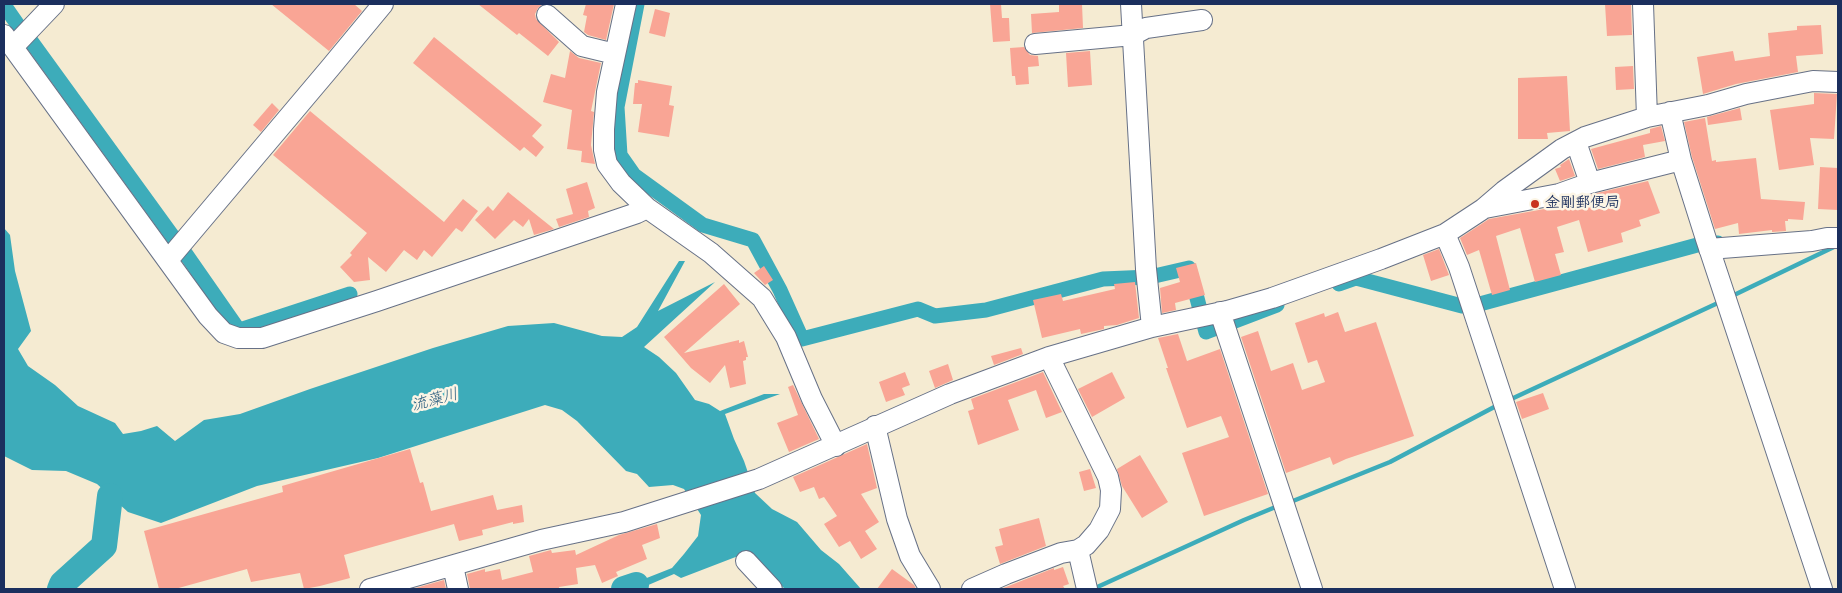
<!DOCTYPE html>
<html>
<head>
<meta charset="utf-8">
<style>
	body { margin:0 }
	#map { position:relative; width:1842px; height:593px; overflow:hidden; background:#f5ebd2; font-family:"Architects Daughter",sans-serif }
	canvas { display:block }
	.frame { position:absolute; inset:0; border:5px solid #1b2f5e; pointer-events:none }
</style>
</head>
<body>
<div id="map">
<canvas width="1842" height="593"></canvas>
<div class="frame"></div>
</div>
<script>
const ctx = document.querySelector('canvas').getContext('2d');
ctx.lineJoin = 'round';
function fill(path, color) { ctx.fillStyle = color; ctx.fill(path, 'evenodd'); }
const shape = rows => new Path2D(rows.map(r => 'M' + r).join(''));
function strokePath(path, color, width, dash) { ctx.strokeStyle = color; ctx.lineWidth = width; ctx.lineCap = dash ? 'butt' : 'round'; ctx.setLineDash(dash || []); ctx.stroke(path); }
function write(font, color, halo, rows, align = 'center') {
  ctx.font = font + ' "Architects Daughter","Klee One",sans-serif'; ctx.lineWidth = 5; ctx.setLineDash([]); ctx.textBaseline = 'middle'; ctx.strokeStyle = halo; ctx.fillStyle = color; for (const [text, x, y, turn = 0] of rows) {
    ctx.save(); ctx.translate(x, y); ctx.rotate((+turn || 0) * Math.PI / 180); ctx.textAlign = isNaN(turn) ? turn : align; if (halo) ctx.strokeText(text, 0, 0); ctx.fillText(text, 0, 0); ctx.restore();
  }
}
fill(shape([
	[4,228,10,235,15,271,31,331,18,349,28,366,55,385,78,406,115,423,123,434,141,431,157,426,175,441,204,420,240,414,310,389,433,348,508,326,554,323,602,336,622,337,637,327,679,261,685,261,658,311,715,282,644,347,659,357,676,373,695,400,709,404,720,411,764,394,780,394,725,414,734,439,744,461,755,493,772,509,797,522,821,550,839,564,861,589,785,589,746,553,681,578,674,574,639,589,634,583,672,568,684,554,698,536,701,515,684,489,673,485,649,487,637,474,626,471,577,421,562,410,545,405,378,458,257,486,161,523,128,512,97,484,66,471,32,470,4,456]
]), '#3dacba');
strokePath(shape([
	[1732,296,1838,245],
	[1507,401,1720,302],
	[1288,503,1390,462,1498,405],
	[1093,589,1244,520,1278,506]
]), '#3dacba', 4.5);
strokePath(shape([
	[637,4,617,107,620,155,634,175,703,225,753,240,780,290,802,339,918,309,935,316,986,310,1103,279,1150,277,1189,268,1206,332,1277,305],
	[4,5,20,28],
	[28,37,176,241],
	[183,250,238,329,243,329,350,294],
	[1339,284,1356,278,1462,306,1476,305,1701,244,1718,243]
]), '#3dacba', 15);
strokePath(shape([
	[60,589,62,584,104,546,110,496],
	[624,589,636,585]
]), '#3dacba', 26);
fill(shape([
	[271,4,354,4,362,11,329,51],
	[478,4,543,4,538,8,535,14,536,19,559,42,548,56,519,33,517,35],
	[586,4,614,4,606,40,588,35,584,32,587,16,583,15],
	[990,4,1001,4,1002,18,1009,18,1010,41,993,42],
	[1059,4,1082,4,1083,28,1032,33,1031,14,1059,12],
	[1605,4,1631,4,1632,35,1607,36],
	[655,9,670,13,665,37,649,33],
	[1821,25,1823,54,1796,56,1798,72,1736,84,1703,94,1697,57,1733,51,1735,61,1770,56,1768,33,1797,30,1797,26],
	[434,37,542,125,532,136,544,147,536,157,524,147,520,151,413,63],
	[1024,47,1030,55,1038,56,1039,66,1028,67,1029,84,1016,85,1015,76,1012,76,1010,48],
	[570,51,579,58,601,63,591,111,594,112,591,145,595,164,581,162,582,151,567,149,572,110,543,102,551,74,565,78],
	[1090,51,1092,85,1068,87,1066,53],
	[1633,66,1634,89,1616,90,1615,67],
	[1567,76,1570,131,1547,133,1548,139,1518,139,1518,78],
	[638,80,672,86,669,105,674,106,669,137,638,132,642,104,633,104,635,83,638,83],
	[1814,93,1837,94,1834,139,1810,138,1814,165,1779,170,1770,110,1814,104],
	[272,103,279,110,261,132,253,125],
	[1740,108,1742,120,1708,125,1707,117],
	[310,111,444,222,463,199,478,211,462,232,456,228,432,257,424,250,417,260,404,250,386,272,368,257,370,280,354,282,340,267,352,255,350,253,367,233,273,155],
	[1705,118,1712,161,1716,160,1716,162,1756,158,1761,199,1805,202,1803,220,1788,219,1788,221,1785,221,1786,231,1772,232,1772,230,1739,234,1738,223,1715,229,1692,157,1684,122],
	[1661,126,1665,141,1643,145,1645,157,1598,169,1591,149,1650,133,1650,129],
	[1569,159,1575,176,1560,181,1555,169,1561,167,1560,165],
	[1820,167,1838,168,1838,210,1818,209],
	[1648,181,1660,213,1639,220,1641,226,1621,233,1623,242,1588,252,1579,220,1557,227,1564,252,1555,254,1561,275,1535,282,1520,228,1496,236,1510,290,1492,295,1479,250,1467,255,1460,238,1489,219,1561,206,1593,194],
	[587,182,595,208,588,211,589,217,559,227,556,219,573,214,566,189],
	[508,192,534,213,554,229,534,235,529,219,523,227,514,220,495,239,475,220,488,206,493,211],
	[1439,249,1449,275,1431,281,1423,255],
	[1196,263,1205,295,1175,303,1176,310,1162,313,1160,288,1180,282,1176,268],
	[764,266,773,280,765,285,754,273],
	[1135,282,1139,318,1117,325,1104,326,1104,329,1081,334,1080,329,1042,338,1033,300,1061,294,1063,301,1115,289,1114,284],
	[724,284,740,304,684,353,739,340,739,343,744,341,748,357,746,357,746,360,743,361,746,384,730,388,725,365,710,383,691,368,664,337],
	[1338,312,1345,332,1376,322,1414,436,1346,459,1333,465,1330,457,1286,473,1241,337,1258,331,1271,371,1293,363,1302,390,1325,382,1317,360,1308,363,1295,323,1324,313,1325,317],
	[1178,334,1187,361,1220,349,1268,494,1204,516,1182,453,1229,437,1221,416,1187,428,1166,368,1168,368,1158,338],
	[1021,348,1023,354,994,365,991,356],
	[948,364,953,380,935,388,929,371],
	[905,372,910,385,902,388,905,395,886,402,879,382],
	[1043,372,1062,412,1046,418,1036,390,1008,400,1019,430,978,445,968,411,974,409,971,399],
	[1112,372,1125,398,1092,417,1078,389],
	[793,385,819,439,789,452,777,423,798,415,788,387],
	[1543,393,1549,409,1522,419,1516,402],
	[867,444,877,488,861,494,879,522,865,531,877,549,861,559,850,541,839,547,824,524,837,516,824,497,819,499,814,487,800,492,793,477],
	[410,449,420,483,423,482,431,511,493,495,497,510,522,505,524,522,513,524,513,522,482,530,483,535,459,541,454,524,344,555,350,578,320,586,304,589,300,573,251,582,247,569,175,589,159,589,144,531,283,492,282,486],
	[1140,455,1168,502,1142,518,1122,486,1117,469],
	[1090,469,1096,488,1084,491,1079,472],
	[1039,518,1046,546,1000,564,995,547,1003,545,999,529],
	[657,524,660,538,642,545,647,559,616,572,618,576,602,583,595,565,576,568,578,584,559,587,559,589,470,589,467,574,485,569,485,572,500,569,502,580,533,572,529,556,551,550,552,553,575,550,576,555,619,535],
	[1063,567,1069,584,1063,586,1065,589,1001,589,1054,568,1054,570],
	[892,569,914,585,916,589,877,589],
	[444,580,446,589,412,589]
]), '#f9a595');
const minor = shape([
	[626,4,607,92,604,129,604,150,607,164,621,183,647,208,711,253,762,298,786,337,812,399,836,446],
	[1131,4,1146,269,1152,327],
	[1643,4,1647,117],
	[547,15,582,46,615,54],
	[4,35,208,316,224,333,238,338,262,338,377,301,637,213,647,208],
	[1035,44,1133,35,1146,28,1202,20],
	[13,47,54,4],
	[1670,112,1681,160,1706,239,1822,589],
	[1576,142,1590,183],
	[1485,208,1559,194,1590,183,1681,160],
	[1445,234,1459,267,1565,589],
	[1709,249,1812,241,1827,238,1838,238],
	[168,260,330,68,383,4],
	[1220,312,1312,589],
	[875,426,897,519,910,556,930,589],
	[1078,550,1087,589],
	[746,561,772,589],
	[453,566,458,589],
	[370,589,541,540,624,522,759,479,950,394,1049,357,1152,327,1227,311,1272,298,1381,259,1445,234,1483,209,1504,191,1562,149,1585,137,1647,117,1708,105,1746,94,1813,81,1838,82],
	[972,589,1006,574,1061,553,1078,550,1086,545,1099,530,1110,509,1111,490,1108,477,1049,357]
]);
strokePath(minor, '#677187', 22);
strokePath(minor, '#fff', 20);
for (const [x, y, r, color] of [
	[1535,204,5,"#c8321e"]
]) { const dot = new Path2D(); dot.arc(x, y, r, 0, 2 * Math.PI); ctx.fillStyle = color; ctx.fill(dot); strokePath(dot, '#fcf5e5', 2); }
write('bold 15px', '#1b2f5e', '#fcf5e5', [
	["金剛郵便局",1545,204]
], 'left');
write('italic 16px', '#275b7e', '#fcf5e5', [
	["流藻川",435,401,-15]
]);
</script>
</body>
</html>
